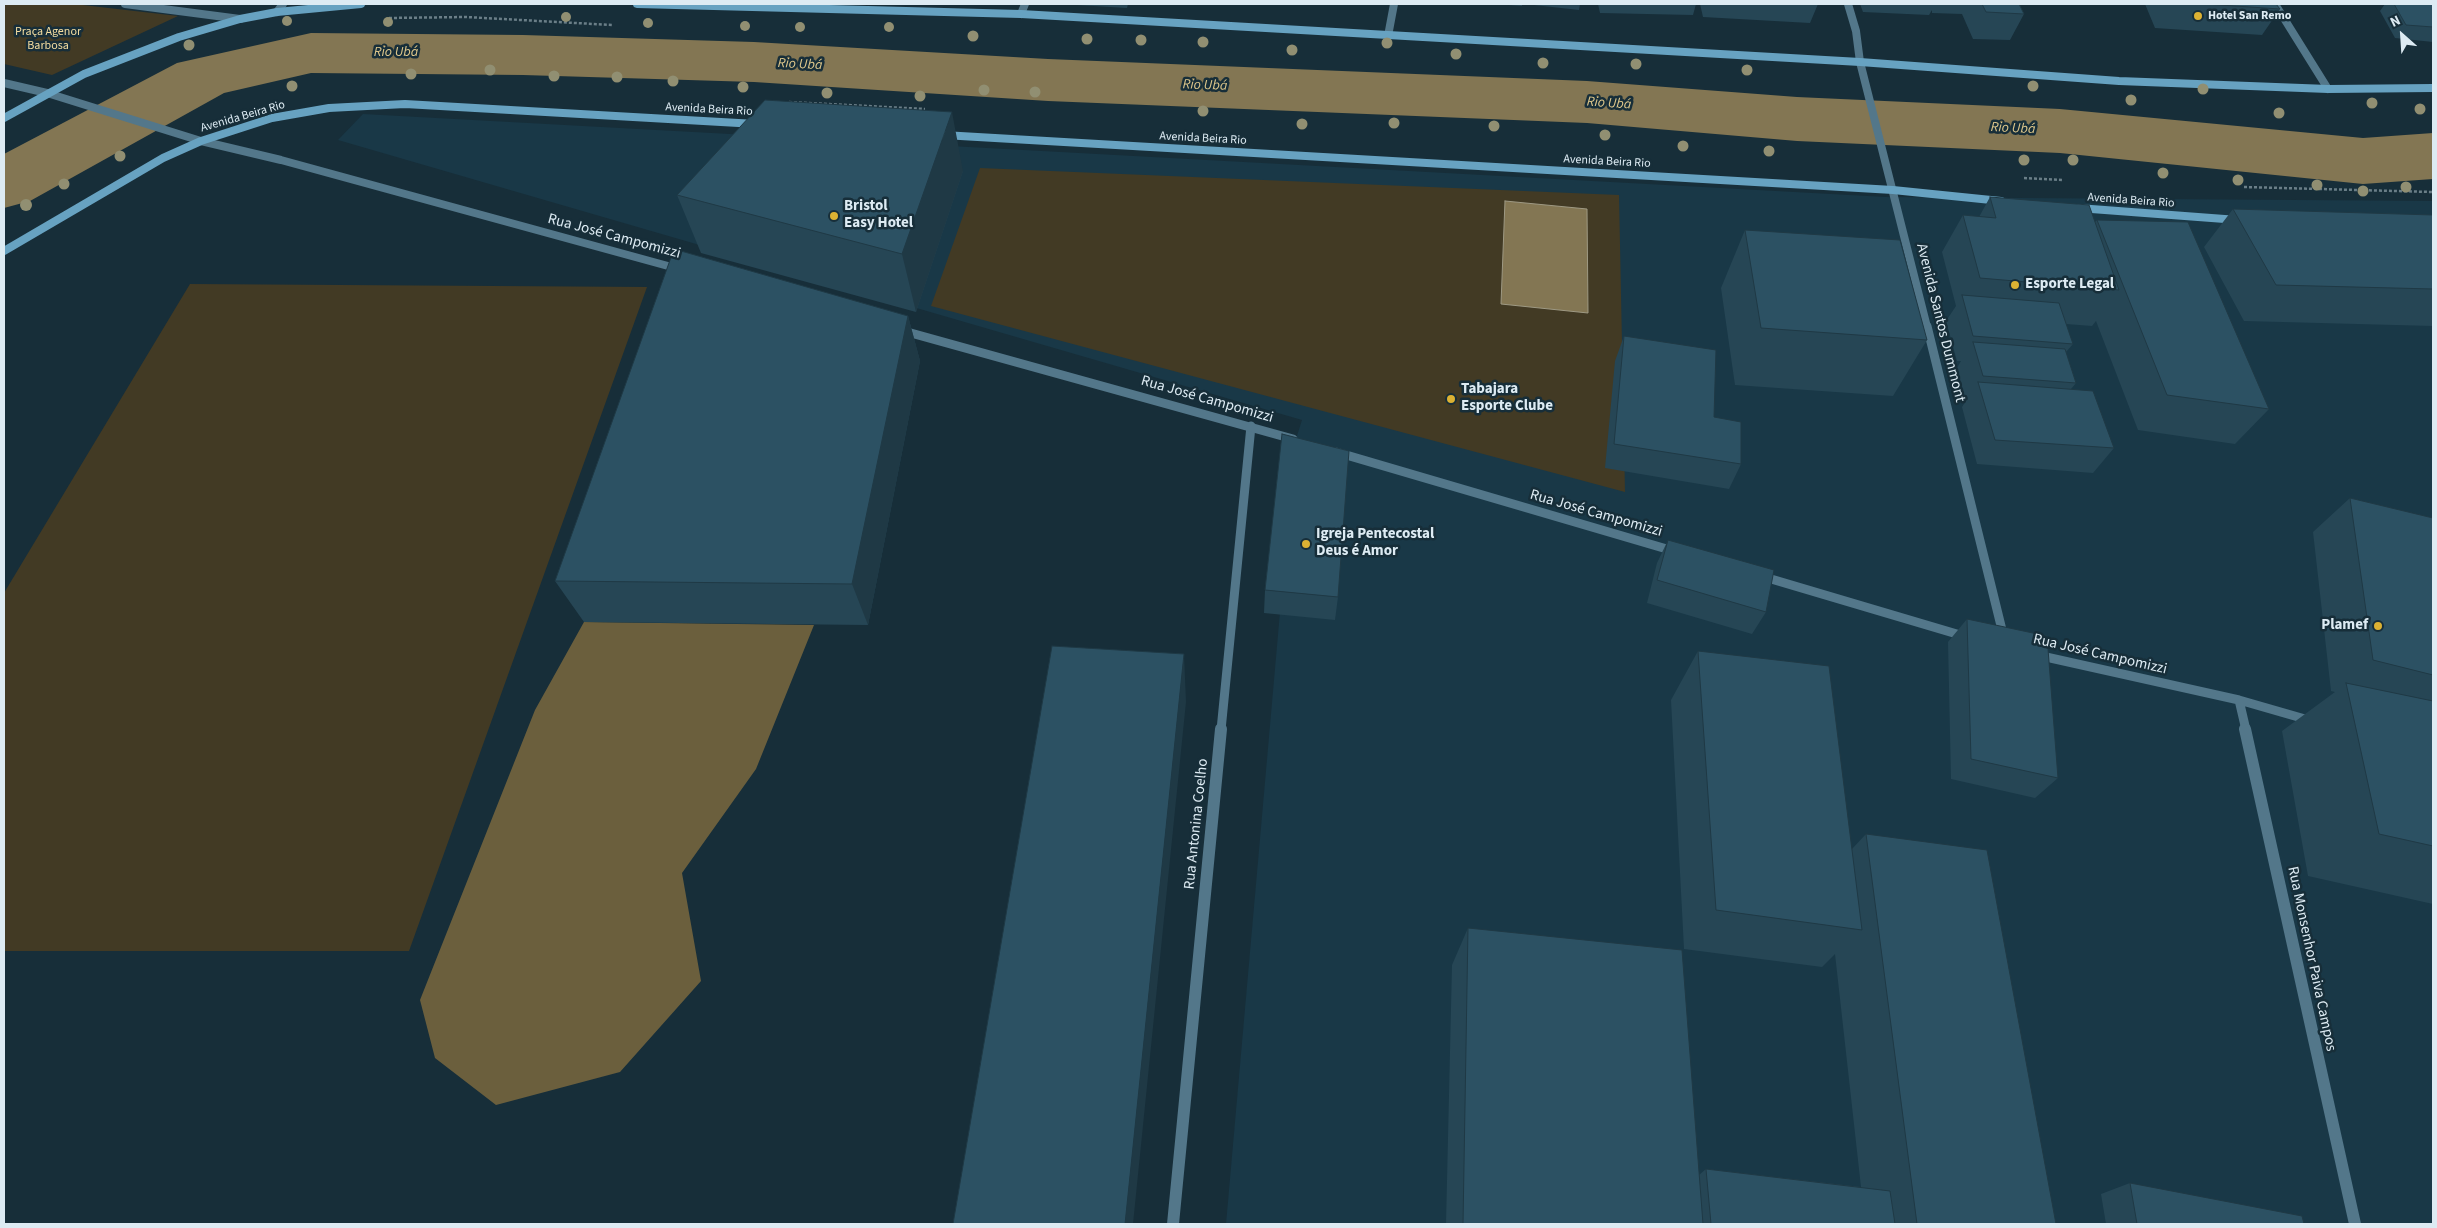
<!DOCTYPE html>
<html>
<head>
<meta charset="utf-8">
<style>
	body { margin:0 }
	#map { position:relative; width:2437px; height:1228px; overflow:hidden; background:#172e39; font-family:"Source Sans 3",sans-serif }
	canvas { display:block }
	.frame { position:absolute; inset:0; border:5px solid #ddebf3; pointer-events:none }
	.north { position:absolute; left:2377px; top:10px; width:50px; height:50px; -webkit-text-stroke:4px #172e39; paint-order:stroke; rotate:334deg; font-size:14px; font-weight:700; line-height:20px; text-align:center; color:#ddebf3 }
	.north::after { content:''; display:block; margin:auto; width:18px; height:22px; background:#ddebf3; clip-path:polygon(50% 0,100% 100%,50% 72%,0 100%) }
</style>
</head>
<body>
<div id="map">
<canvas width="2437" height="1228"></canvas>
<div class="frame"></div>
<div class="north">N</div>
</div>
<script>
const ctx = document.querySelector('canvas').getContext('2d');
ctx.lineJoin = 'round';
function fill(path, color) { ctx.fillStyle = color; ctx.fill(path, 'evenodd'); }
const shape = rows => new Path2D(rows.map(r => 'M' + r).join(''));
function strokePath(path, color, width, dash) { ctx.strokeStyle = color; ctx.lineWidth = width; ctx.lineCap = dash ? 'butt' : 'round'; ctx.setLineDash(dash || []); ctx.stroke(path); }
function write(font, color, halo, rows, align = 'center') {
  ctx.font = font + ' "Source Sans 3",sans-serif'; ctx.lineWidth = 5; ctx.setLineDash([]); ctx.textBaseline = 'middle'; ctx.strokeStyle = halo; ctx.fillStyle = color; for (const [text, x, y, turn = 0] of rows) {
    ctx.save(); ctx.translate(x, y); ctx.rotate((+turn || 0) * Math.PI / 180); ctx.textAlign = isNaN(turn) ? turn : align; if (halo) ctx.strokeText(text, 0, 0); ctx.fillText(text, 0, 0); ctx.restore();
  }
}
fill(shape([
	[363,114,1886,197,2433,201,2433,1224,1226,1224,1295,442,1302,420,338,140]
]), '#193847');
fill(shape([
	[4,4,74,4,178,16,52,75,4,64],
	[980,168,1619,195,1625,492,931,306],
	[190,284,647,287,409,951,4,951,4,593]
]), '#423a24');
fill(shape([
	[584,622,814,625,756,769,682,873,701,981,620,1072,496,1105,435,1058,420,1000,535,710]
]), '#6b5f3d');
const water = shape([
	[1505,201,1587,209,1588,313,1501,304,1505,201]
]);
fill(water, '#837653');
strokePath(water, '#9e9983', 1);
fill(shape([
	[311,33,523,35,754,42,1048,59,1587,81,1797,97,2060,109,2363,138,2433,133,2433,179,2363,184,2060,153,1797,141,1587,123,1048,101,754,82,523,75,311,73,224,93,30,201,4,208,4,154,177,63,311,33]
]), '#837653');
strokePath(shape([
	[389,18,466,17,612,25],
	[789,102,925,109],
	[2024,178,2063,180],
	[2244,187,2433,192]
]), '#6a7e87', 2.5, [3, 2]);
strokePath(shape([
	[125,4,240,19],
	[1848,4,1856,31,1860,62,1927,327],
	[2275,4,2328,89],
	[277,12,283,4],
	[1021,14,1025,4],
	[1388,36,1394,4],
	[4,83,47,93]
]), '#53778a', 8);
strokePath(shape([
	[1927,326,2004,638],
	[1221,730,1251,426]
]), '#53778a', 9);
strokePath(shape([
	[1173,1224,1221,729]
]), '#53778a', 12);
strokePath(shape([
	[47,93,201,141,281,160,679,269]
]), '#53778a', 8);
strokePath(shape([
	[900,330,1293,439],
	[1336,452,1677,552],
	[1761,576,1967,637],
	[2037,655,2239,700,2312,721],
	[2239,700,2246,730]
]), '#53778a', 9);
strokePath(shape([
	[2245,729,2355,1224]
]), '#53778a', 12);
strokePath(shape([
	[637,4,1021,14,1860,62,2119,81,2328,89,2433,88],
	[4,118,84,74,179,37,240,19,277,12,361,4],
	[943,135,1893,190,2001,201],
	[2078,208,2238,220],
	[4,251,163,158,201,141,272,118,329,108,405,104,756,124]
]), '#67a2c1', 8);
ctx.fillStyle = '#918f72';
for (const [x, y, r] of [
	[566,17,5],
	[287,21,5],
	[388,22,5],
	[648,23,5],
	[745,26,5],
	[800,27,5],
	[889,27,5],
	[973,36,5.5],
	[1087,39,5.5],
	[1141,40,5.5],
	[1203,42,5.5],
	[1387,43,5.5],
	[189,45,5.5],
	[1292,50,5.5],
	[1456,54,5.5],
	[1543,63,5.5],
	[1636,64,5.5],
	[490,70,5.5],
	[1747,70,5.5],
	[411,74,5.5],
	[554,76,5.5],
	[617,77,5.5],
	[673,81,5.5],
	[292,86,5.5],
	[2033,86,5.5],
	[743,87,5.5],
	[2203,89,5.5],
	[984,90,5.5],
	[1035,92,5.5],
	[827,93,5.5],
	[920,96,5.5],
	[2131,100,5.5],
	[2372,103,5.5],
	[2420,109,5.5],
	[1203,111,5.5],
	[2279,113,5.5],
	[1394,123,5.5],
	[1302,124,5.5],
	[1494,126,5.5],
	[1605,135,5.5],
	[1683,146,5.5],
	[1769,151,5.5],
	[120,156,5.5],
	[2024,160,5.5],
	[2073,160,5.5],
	[2163,173,5.5],
	[2238,180,5.5],
	[64,184,5.5],
	[2317,185,5.5],
	[2406,187,5.5],
	[2363,191,5.5],
	[26,205,6]
]) { ctx.beginPath(); ctx.arc(x, y, r, 0, 2 * Math.PI); ctx.fill(); }
fill(shape([
	[1060,4,1128,4,1127,8],
	[1495,4,1522,4,1522,6],
	[1534,4,1580,4,1579,10,1534,5],
	[1598,4,1696,4,1693,15,1600,13],
	[1700,4,1818,4,1810,23,1703,17],
	[1860,4,2019,4,2024,14,2010,40,1973,39,1962,14,1932,13,1932,10,1929,15,1863,12],
	[2145,4,2276,4,2280,9,2262,35,2155,28],
	[2385,4,2433,4,2433,42,2395,38,2380,11],
	[963,171,916,312,701,253,677,195],
	[1990,197,2095,222,2097,220,2269,409,2235,444,2138,430,2096,321,2092,326,2066,324,2073,344,2066,352,2076,383,2071,389,2114,448,2093,473,1977,464,1962,407,1966,401,1957,368,1961,361,1957,361,1946,321,1956,306,1942,252,1963,215,1979,217],
	[2233,209,2433,215,2433,326,2244,321,2204,247],
	[1745,230,1927,340,1893,396,1735,385,1721,288],
	[908,316,920,361,868,625,584,622,555,581],
	[1624,336,1714,417,1741,464,1729,489,1605,468,1615,361],
	[2350,498,2433,518,2433,904,2308,876,2282,731,2335,692,2331,691,2313,532],
	[1668,540,1766,612,1752,634,1647,603,1657,563],
	[1265,590,1338,597,1335,620,1264,613],
	[1967,619,2058,778,2035,798,1951,779,1948,642],
	[1698,651,1852,849,1866,834,2056,1224,1446,1224,1452,965,1468,928,1699,1175,1706,1169,1861,1187,1835,954,1822,967,1684,949,1671,700],
	[2130,1183,2304,1224,2106,1224,2101,1194]
]), '#264655');
fill(shape([
	[952,112,963,171,916,312,902,254],
	[908,316,920,361,868,625,852,584],
	[1184,654,1186,702,1133,1224,1125,1224]
]), '#1f3945');
const building = shape([
	[1982,4,2019,4,2024,14,1986,12,1982,4],
	[2205,4,2276,4,2280,9,2205,4],
	[2394,4,2433,4,2433,27,2406,25,2394,4],
	[765,100,952,112,902,254,677,195,765,100],
	[1990,197,2089,205,2119,290,1980,278,1963,215,1996,218,1990,197],
	[2233,209,2433,215,2433,289,2276,285,2233,209],
	[2097,220,2188,222,2269,409,2167,395,2097,220],
	[1745,230,1900,240,1927,340,1761,328,1745,230],
	[674,249,908,316,852,584,555,581,674,249],
	[1962,295,2059,303,2073,344,1973,336,1962,295],
	[1624,336,1716,350,1714,417,1741,422,1741,464,1614,444,1624,336],
	[1973,342,2065,349,2076,383,1983,376,1973,342],
	[1978,382,2093,391,2114,448,1995,440,1978,382],
	[1282,434,1349,451,1338,597,1265,590,1282,434],
	[2350,498,2433,518,2433,675,2373,660,2350,498],
	[1668,540,1774,570,1766,612,1657,580,1668,540],
	[1967,619,2047,636,2058,778,1971,759,1967,619],
	[1052,646,1184,654,1125,1224,953,1224,1052,646],
	[1698,651,1829,666,1862,930,1716,910,1698,651],
	[2346,683,2433,701,2433,846,2379,834,2346,683],
	[1866,834,1987,850,2056,1224,1917,1224,1866,834],
	[1468,928,1682,950,1703,1224,1463,1224,1468,928],
	[1706,1169,1890,1191,1895,1224,1711,1224,1706,1169],
	[2130,1183,2302,1216,2304,1224,2137,1224,2130,1183]
]);
fill(building, '#2c5163');
strokePath(building, '#1f3945', 1);
for (const [x, y, r, color] of [
	[2198,16,5,"#dcb233"],
	[834,216,5,"#dcb233"],
	[2015,285,5,"#dcb233"],
	[1451,399,5,"#dcb233"],
	[1306,544,5,"#dcb233"],
	[2378,626,5,"#dcb233"]
]) { const dot = new Path2D(); dot.arc(x, y, r, 0, 2 * Math.PI); ctx.fillStyle = color; ctx.fill(dot); strokePath(dot, '#172e39', 2); }
write('bold 12px', '#ddebf3', '#172e39', [
	["Hotel San Remo",2208,16]
], 'left');
write('12px', '#f5dea1', '#172e39', [
	["Praça Agenor",48,32],
	["Barbosa",48,46]
]);
write('12px', '#ddebf3', '#172e39', [
	["Avenida Beira Rio",709,110,3],
	["Avenida Beira Rio",243,117,-16],
	["Avenida Beira Rio",1203,139,3],
	["Avenida Beira Rio",1607,162,3],
	["Avenida Beira Rio",2131,201,4]
]);
write('italic 14px', '#dec78b', '#172e39', [
	["Rio Ubá",396,53],
	["Rio Ubá",800,65,3],
	["Rio Ubá",1205,86,2],
	["Rio Ubá",1609,104,4],
	["Rio Ubá",2013,129,3]
]);
write('bold 15px', '#ddebf3', '#172e39', [
	["Bristol",844,207],
	["Easy Hotel",844,224],
	["Esporte Legal",2025,285],
	["Tabajara",1461,390],
	["Esporte Clube",1461,407],
	["Igreja Pentecostal",1316,535],
	["Deus é Amor",1316,552],
	["Plamef",2368,626,"right"]
], 'left');
write('15px', '#ddebf3', '#172e39', [
	["Rua José Campomizzi",614,237,15],
	["Avenida Santos Dummont",1940,323,76],
	["Rua José Campomizzi",1207,400,16],
	["Rua José Campomizzi",1596,514,16],
	["Rua José Campomizzi",2100,655,13],
	["Rua Antonina Coelho",1197,824,-84],
	["Rua Monsenhor Paiva Campos",2311,959,78]
]);
</script>
</body>
</html>
